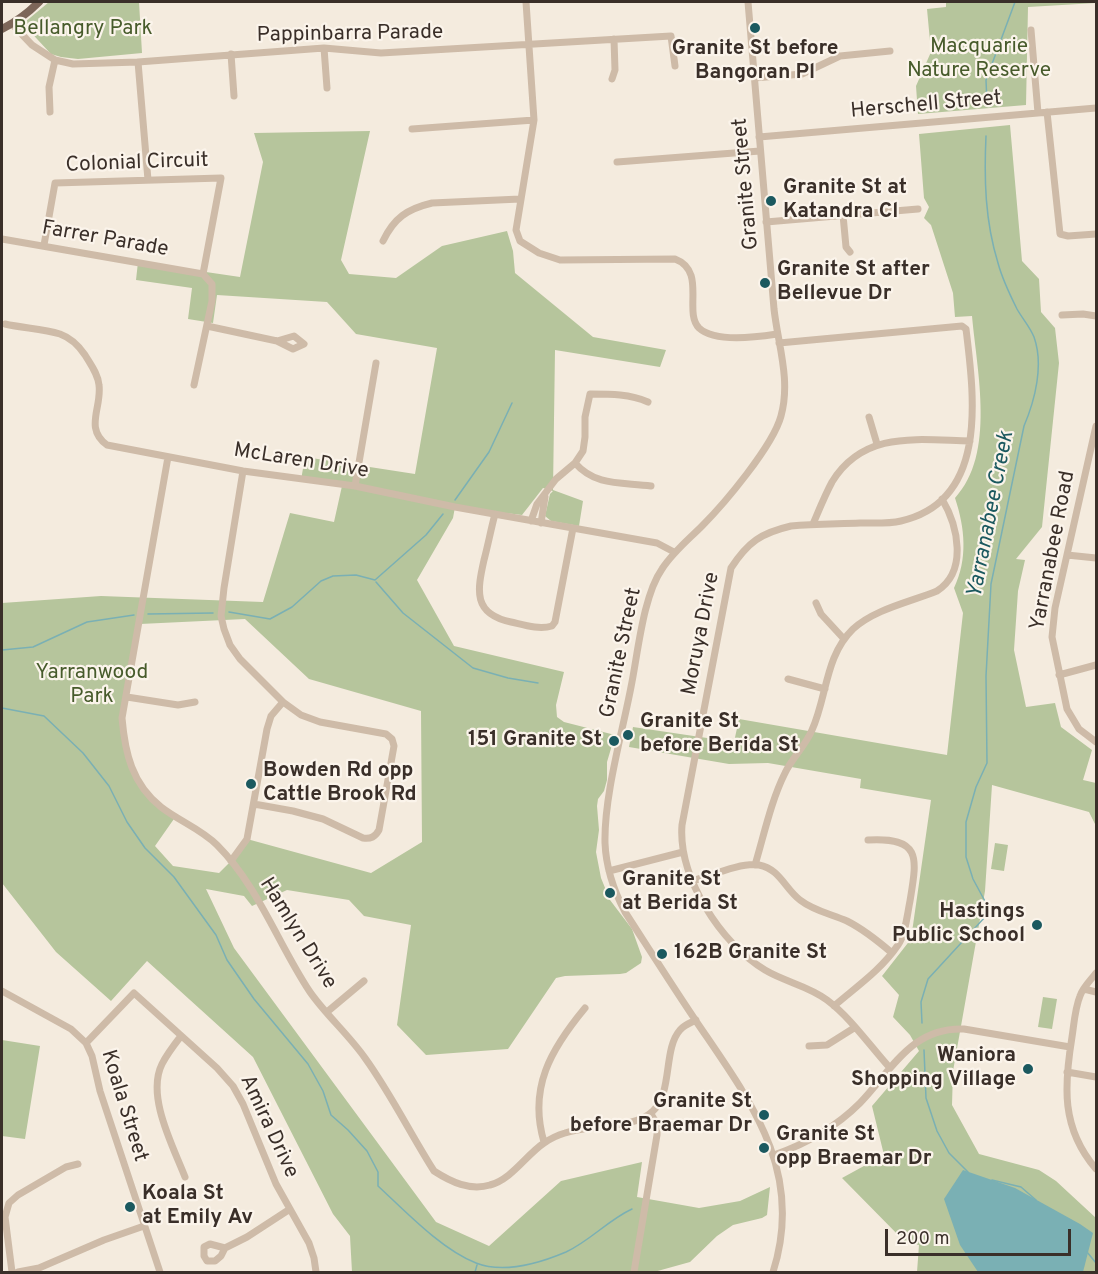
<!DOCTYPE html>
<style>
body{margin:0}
#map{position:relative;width:1098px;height:1274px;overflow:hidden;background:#f4ebde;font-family:Overpass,sans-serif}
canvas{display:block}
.frame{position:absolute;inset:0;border:3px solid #3a2f29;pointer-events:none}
.scale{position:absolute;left:885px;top:1229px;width:186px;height:27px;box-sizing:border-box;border:3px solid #3a2f29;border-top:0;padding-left:8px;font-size:18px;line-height:21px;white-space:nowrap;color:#3a2f29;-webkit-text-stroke:4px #fbf4eb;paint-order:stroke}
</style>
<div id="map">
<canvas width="1098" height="1274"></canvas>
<div class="frame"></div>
<div class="scale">200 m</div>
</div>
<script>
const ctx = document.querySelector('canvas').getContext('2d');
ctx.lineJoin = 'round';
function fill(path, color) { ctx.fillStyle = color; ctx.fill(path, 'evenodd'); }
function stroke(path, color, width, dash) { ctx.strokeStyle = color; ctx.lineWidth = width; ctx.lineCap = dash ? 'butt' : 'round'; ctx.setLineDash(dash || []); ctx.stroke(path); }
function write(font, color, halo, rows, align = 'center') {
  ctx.font = font + ' Overpass,sans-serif'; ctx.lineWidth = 4.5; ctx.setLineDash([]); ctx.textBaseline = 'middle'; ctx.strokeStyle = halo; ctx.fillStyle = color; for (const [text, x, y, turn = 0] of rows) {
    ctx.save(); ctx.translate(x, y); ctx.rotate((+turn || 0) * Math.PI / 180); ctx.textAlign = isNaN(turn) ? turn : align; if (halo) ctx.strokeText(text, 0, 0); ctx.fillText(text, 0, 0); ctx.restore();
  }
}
fill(new Path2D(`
 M49 2H139L142 53 78 59 61 57 51 54 24 25 25 22Z
 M946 2H1096V3L1028 7 1026 105 918 114 916 86 931 52 927 9 946 7Z
 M1010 125 1022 261 1039 279 1041 312 1055 328 1059 363 1042 527 1016 559 1025 560 1018 591 1014 650 1026 707 1055 703 1061 727 1092 750 1083 780 1096 783V826L1089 812 992 785 985 891 953 1071 952 1105 979 1154 1039 1170 1056 1181 1096 1218V1272H917L919 1245 906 1243 842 1178 884 1155 872 1106 919 1051 910 1035 893 1017 899 995 882 976 911 939 931 800 860 788 861 779 768 763 729 764 629 747 633 727 734 742 739 719 947 755 963 613 954 588C968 559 965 528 955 498 996 454 977 372 972 316L955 317 953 293 931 225 924 218 929 207 924 198 919 134Z
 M370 131 341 260 349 274 396 278 442 246 507 231 513 251 515 273 593 337 666 350 660 367 555 350 553 490 583 501 579 526 551 521 545 516 550 494 553 491 543 488 522 515 455 507 453 518 417 580 454 646 564 672 556 705 557 717 564 722 615 735 607 762V780L604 791 598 799 597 806 599 830 596 852 601 878 610 900 632 929 642 957 641 963 626 973 620 974 565 976 556 978 508 1049 426 1055 397 1025 411 925 364 916 349 900 287 890 252 906 244 896 206 889 234 948 436 1222 489 1246 561 1181 642 1162 637 1197 699 1208 740 1201 770 1187 767 1215 762 1218 733 1225 717 1236 690 1262 654 1272H352L350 1236 333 1214 253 1057 147 961 111 1001 56 952 2 883V603L101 596 263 602 290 513 334 522 342 486 301 480 305 457 415 474 437 348 356 334 327 302 217 295 213 323 188 319 192 288 136 280 138 262 240 277 263 162 254 133ZM245 619 309 679 421 711 422 842 371 873 247 839 231 861 219 873 173 866 155 846 176 816 141 787 124 743 122 718 140 624Z
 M995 843 1008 845 1004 871 991 869Z
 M1043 997 1057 999 1052 1029 1038 1027Z
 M2 1040 40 1046 25 1139 2 1136Z`), '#b6c59c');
fill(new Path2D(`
 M963 1170 1015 1188 1080 1224 1093 1233 1083 1272H978L960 1245 944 1199Z`), '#7ab0b4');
stroke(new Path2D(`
 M987 103 986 80 1015 2
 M455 500 489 452 512 403
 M376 582 403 613 473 668 508 678 538 683
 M229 612 270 619 292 607 321 581 333 576 356 575 375 580 426 535 443 514
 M148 614 213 613
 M2 650 33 647 87 622 134 615
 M2 708 44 716 83 753 109 786 127 822 145 848 174 877 216 935 227 960 254 999 308 1064 323 1091 331 1115 348 1130 367 1151 378 1172V1186C405 1211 442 1250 476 1263 504 1274 540 1263 566 1252 590 1241 608 1220 632 1209
 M922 1023 921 1002 928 979 985 917 987 905 973 879 966 857V822L976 787 987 763 986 676 991 584 1024 426C1035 400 1044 365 1034 337 1030 327 1022 318 1017 309 1010 295 1002 278 998 263 985 221 984 179 986 136
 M924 1050 926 1098 937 1131 949 1153 968 1172
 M992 1180 1021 1187 1036 1200
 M1087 1252 1096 1263
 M475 1272 477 1265`), '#7ab0b4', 1.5);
stroke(new Path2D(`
 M526 2 534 120 516 230 520 241 539 253 560 260 675 259C707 271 683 312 699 328 715 343 757 337 777 334
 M748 2 774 309C778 345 791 380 781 416 773 446 724 504 702 526 688 540 673 552 662 569 643 596 638 653 631 687 622 734 604 796 605 843 606 868 614 891 625 912 649 949 673 987 698 1024 751 1102 805 1172 773 1272
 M12 24 32 45 55 60 73 64 138 62 324 48 381 53 671 36 675 66
 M1031 30 1038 113
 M324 48 327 88
 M231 54 234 96
 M138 62 148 180
 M754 78 802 74 840 56 890 51
 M612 79 615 70 614 39
 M50 112 49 87 55 60
 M1047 112 1060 234 1068 236 1096 234
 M412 129 534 120
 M759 137 1096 108
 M617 162 760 151
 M843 215 846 247 850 252
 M766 222 918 209
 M2 239 203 274
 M383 241C394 218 407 209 432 203L520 199
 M44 245 55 183 221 178 203 274
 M1062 315 1083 314 1096 316
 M5 324C23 328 43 329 60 334 71 338 79 346 85 355 91 365 98 374 99 385 102 408 84 428 107 445L243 471 355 486 455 507 657 543 674 552
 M207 326 277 341 294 336 304 344 293 349 277 341
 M779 343 962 326 966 329C974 396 989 501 901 521 888 524 873 523 860 523 837 524 814 524 791 526 761 533 748 542 731 568L682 825C678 877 721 944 765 970 785 982 809 986 827 1000 851 1018 870 1046 890 1068
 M194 385 212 301V284L203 274
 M869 417 877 444
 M1096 426 1055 608 1052 637 1067 709 1079 729 1096 742
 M168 457 122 718C125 753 132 784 161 807 179 821 201 829 217 845 259 887 278 944 310 992 326 1015 349 1035 365 1058 391 1094 411 1135 434 1171 451 1182 470 1191 490 1185 512 1179 526 1155 544 1143 550 1139 558 1135 565 1133 591 1124 633 1130 653 1111 673 1092 663 1049 680 1030 684 1025 690 1023 696 1020
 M575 463C596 487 623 482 651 486
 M243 471 224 588 221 616 224 629 230 645 240 659 283 702 301 715 320 722 386 734 392 739 394 746 379 830C375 837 371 839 363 838L323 819 293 811 254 804
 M355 486 376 363
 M495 514C491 529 488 545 484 560 477 591 473 614 511 622 524 625 539 630 552 626L555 622 573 528
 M531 521 537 504 556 479 575 463 583 451 585 437V417L590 394C611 394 630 394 648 402
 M541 523 545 497
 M813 524C819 510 825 495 832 482 864 430 918 440 970 441
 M1067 555 1096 558
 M816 603 821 614 844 639
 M1059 675 1096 665
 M788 679 825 689
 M127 697 178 705 195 702
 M231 861 247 839 267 729 271 716 283 702
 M755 865C764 835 771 801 785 773 792 758 806 745 812 730 827 697 825 656 853 629 875 609 910 602 937 591 968 571 958 526 942 499
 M609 871 683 852
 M692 881C710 876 741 862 759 865 780 869 785 889 800 900 814 911 831 914 847 921 863 929 878 941 892 953
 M1096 973C1091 980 1083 987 1080 996 1075 1008 1074 1024 1072 1037 1064 1086 1061 1128 1096 1169
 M1084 989 1096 992
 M2 991 71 1029 86 1043 92 1056 100 1091 160 1272
 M834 1006C856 987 881 970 898 945 906 933 907 915 910 901 917 858 922 837 868 840
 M327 1012 364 981
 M181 1036C174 1045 167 1054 162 1064 146 1096 173 1146 185 1177
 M86 1043 134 993 217 1068 233 1086 243 1104 276 1184 309 1243 314 1258 316 1272
 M809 1046 827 1045 854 1028
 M1067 1072 1096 1077
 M544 1142C528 1088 551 1049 585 1008
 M774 1155C806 1144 836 1127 860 1103 892 1070 911 1027 964 1029L1070 1047
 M225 1248 210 1244 204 1247V1256L207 1261H215L221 1256 225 1248 247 1237 290 1209
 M12 1272 5 1217 9 1203 18 1195 66 1167 78 1164
 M18 1272 39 1268 104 1240 144 1226
 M634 1272 657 1135V1124L651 1114`), '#cebba8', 7);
stroke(new Path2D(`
 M2 29C16 22 28 13 39 2`), '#7d6659', 8);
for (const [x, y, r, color] of [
 [755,28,6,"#1b595f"],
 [771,201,6,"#1b595f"],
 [765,283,6,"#1b595f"],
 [628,735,6,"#1b595f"],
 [614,741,6,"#1b595f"],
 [251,784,6,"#1b595f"],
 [610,893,6,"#1b595f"],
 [1037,925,6,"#1b595f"],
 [662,954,6,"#1b595f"],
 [1028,1069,6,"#1b595f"],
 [764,1115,6,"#1b595f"],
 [764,1148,6,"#1b595f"],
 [130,1207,6,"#1b595f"]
]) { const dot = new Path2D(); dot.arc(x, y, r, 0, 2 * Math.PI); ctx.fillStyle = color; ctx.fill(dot); stroke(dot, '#fbf4eb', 2); }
write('21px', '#475b2b', '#fbf4eb', [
 ["Bellangry Park",83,30],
 ["Macquarie",979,48],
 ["Nature Reserve",979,72],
 ["Yarranwood",92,674],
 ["Park",92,698]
]);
write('21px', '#3a2f29', '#fbf4eb', [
 ["Pappinbarra Parade",350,35,-1],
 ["Herschell Street",926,106,-5],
 ["Colonial Circuit",137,164,-2],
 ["Granite Street",747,184,-95],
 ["Farrer Parade",105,240,10],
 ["McLaren Drive",301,462,9],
 ["Yarranabee Road",1054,551,-79],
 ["Moruya Drive",702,634,-79],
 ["Granite Street",622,653,-78],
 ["Hamlyn Drive",297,934,58],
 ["Koala Street",123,1106,73],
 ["Amira Drive",268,1127,65]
]);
write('bold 21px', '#3a2f29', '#fbf4eb', [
 ["Granite St before",755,50,"center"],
 ["Bangoran Pl",755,74,"center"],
 ["Granite St at",783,189],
 ["Katandra Cl",783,213],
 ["Granite St after",777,271],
 ["Bellevue Dr",777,295],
 ["Granite St",640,723],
 ["before Berida St",640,747],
 ["151 Granite St",602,741,"right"],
 ["Bowden Rd opp",263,772],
 ["Cattle Brook Rd",263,796],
 ["Granite St",622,881],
 ["at Berida St",622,905],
 ["Hastings",1025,913,"right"],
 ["Public School",1025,937,"right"],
 ["162B Granite St",674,954],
 ["Waniora",1016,1057,"right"],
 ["Shopping Village",1016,1081,"right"],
 ["Granite St",752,1103,"right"],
 ["before Braemar Dr",752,1127,"right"],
 ["Granite St",776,1136],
 ["opp Braemar Dr",776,1160],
 ["Koala St",142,1195],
 ["at Emily Av",142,1219]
], 'left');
write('italic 22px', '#1b595f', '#fbf4eb', [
 ["Yarranabee Creek",992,515,-79]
]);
</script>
